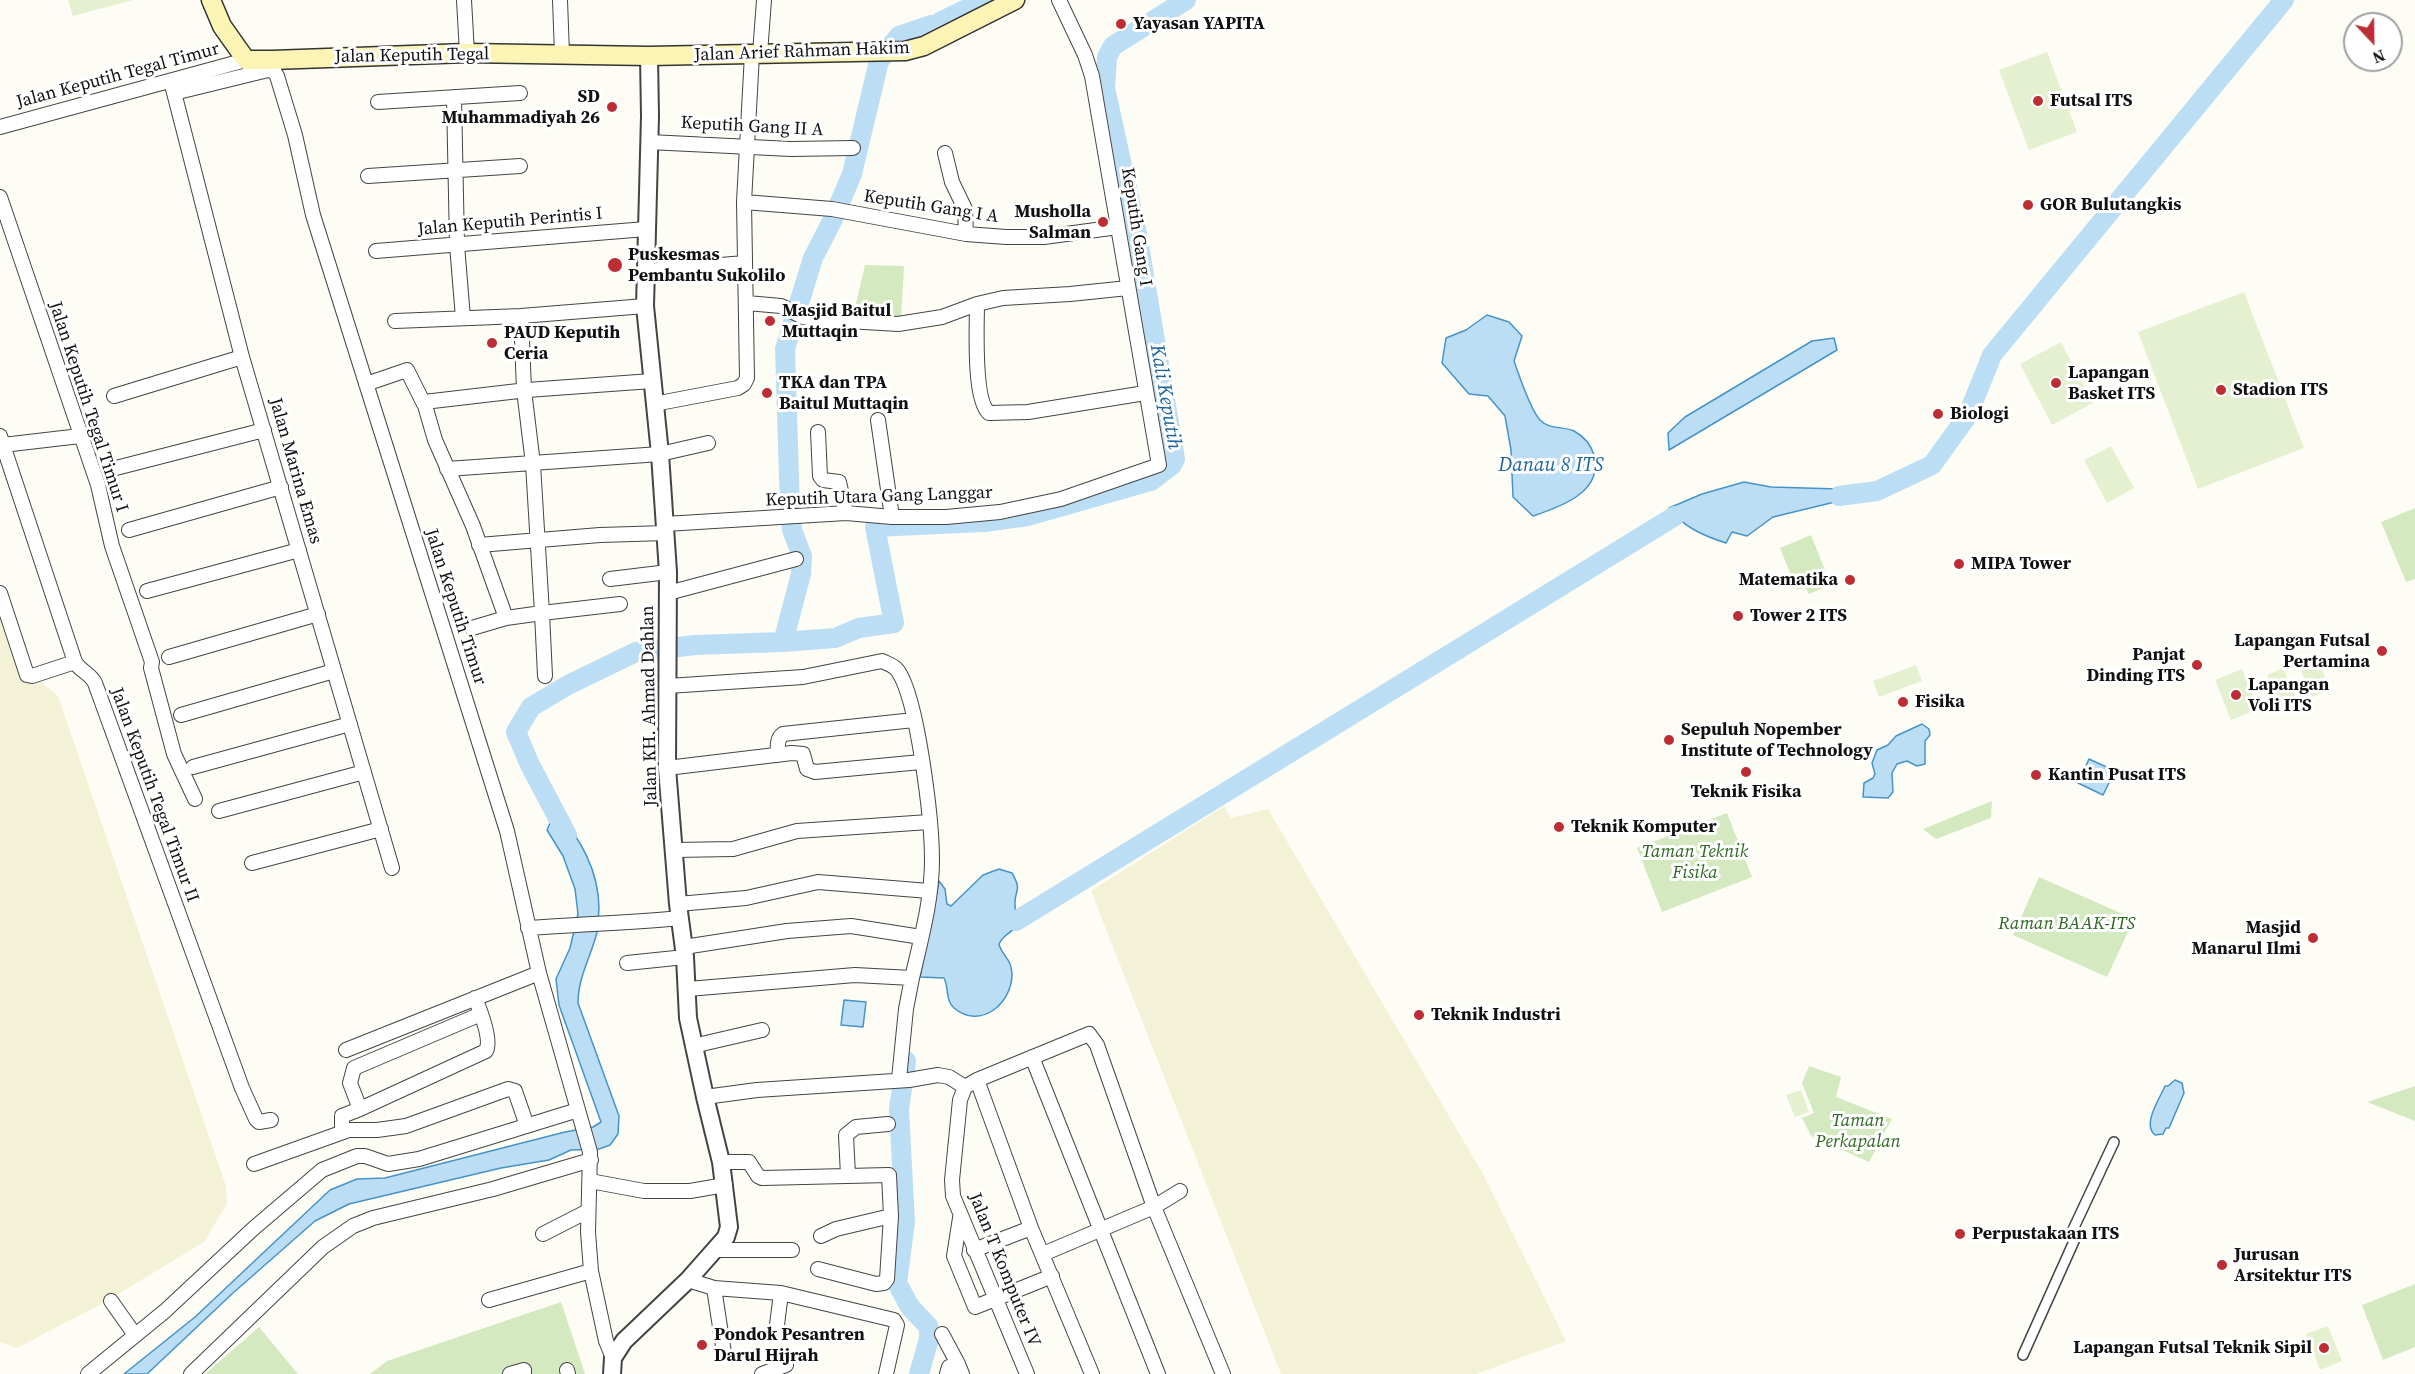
<!DOCTYPE html>
<style>
body{margin:0}
#map{position:relative;width:2415px;height:1374px;overflow:hidden;background:#fefdf5;font-family:"Source Serif 4",serif}
canvas{display:block}
.north{position:absolute;left:2343px;top:12px;width:60px;height:60px;box-sizing:border-box;background:#fff;border:2px solid #a0a0a0;border-radius:50%;rotate:158deg;font-size:16px;font-weight:700;line-height:24px;text-align:center;color:#111}
.north::after{content:'';display:block;margin:auto;width:21px;height:27px;background:#bc2e34;clip-path:polygon(50% 0,100% 100%,50% 72%,0 100%)}
</style>
<div id="map">
<canvas width="2415" height="1374"></canvas>
<div class="north">N</div>
</div>
<script>
const ctx = document.querySelector('canvas').getContext('2d');
ctx.lineJoin = 'round';
function fill(path, color) { ctx.fillStyle = color; ctx.fill(path, 'evenodd'); }
function stroke(path, color, width, dash) { ctx.strokeStyle = color; ctx.lineWidth = width; ctx.lineCap = dash ? 'butt' : 'round'; ctx.setLineDash(dash || []); ctx.stroke(path); }
function write(font, color, halo, rows, align = 'center') {
  ctx.font = font + ' "Source Serif 4",serif'; ctx.lineWidth = 6; ctx.setLineDash([]); ctx.textBaseline = 'middle'; ctx.strokeStyle = halo; ctx.fillStyle = color; for (const [text, x, y, turn = 0] of rows) {
    ctx.save(); ctx.translate(x, y); ctx.rotate((+turn || 0) * Math.PI / 180); ctx.textAlign = isNaN(turn) ? turn : align; if (halo) ctx.strokeText(text, 0, 0); ctx.fillText(text, 0, 0); ctx.restore();
  }
}
fill(new Path2D(`
 M0 589 27 671 58 696 226 1186 227 1204 204 1242 107 1301 17 1348 0 1342Z
 M1224 806 1231 818 1268 809 1482 1172 1566 1341 1476 1374H1281L1091 891Z`), '#f4f2d6');
fill(new Path2D(`
 M865 265 904 266 901 319 853 316Z
 M2415 508V579L2406 582 2381 522Z
 M1811 535 1831 585 1809 594 1805 587 1797 590 1780 548Z
 M1992 801 1991 818 1936 839 1923 829Z
 M1727 813 1752 877 1662 912 1637 848Z
 M2039 877 2134 919 2107 977 2013 935Z
 M1809 1066 1841 1077 1836 1097 1892 1119 1869 1162 1811 1136 1802 1118 1814 1113 1802 1083Z
 M2415 1086V1121L2367 1102Z
 M2415 1284V1347L2383 1360 2362 1305Z
 M561 1302 585 1374H370L387 1361Z
 M259 1327 298 1374H205Z`), '#d4e9bf');
fill(new Path2D(`
 M68 0H133L73 16Z
 M2047 52 2077 132 2029 150 1999 70Z
 M2244 292 2304 448 2198 489 2138 332Z
 M2061 342 2093 403 2052 425 2020 364Z
 M2111 446 2134 488 2107 503 2084 460Z
 M2317 656 2330 690 2312 697 2298 663Z
 M1916 665 1922 681 1879 697 1873 681Z
 M2283 668 2297 702 2280 708 2267 675Z
 M2242 669 2258 709 2231 720 2215 680Z
 M1801 1090 1809 1112 1795 1117 1786 1095Z
 M2328 1326 2342 1361 2320 1370 2306 1334Z`), '#e5f0d1');
const water = new Path2D(`
 M1487 315 1509 322 1522 336 1514 361C1519 375 1530 409 1540 420 1549 430 1564 426 1574 431 1585 437 1591 445 1594 455 1604 492 1560 507 1533 516L1513 497 1511 450 1505 416 1488 396 1469 394 1442 363 1446 338 1466 330Z
 M1834 338 1837 350 1669 450 1668 433 1685 417 1812 341Z
 M1744 482 1771 487 1839 489V501L1773 517 1747 536 1732 532 1726 543C1704 536 1683 527 1669 508L1702 494Z
 M1922 724 1929 729 1930 735 1925 741V764L1917 766 1907 761 1897 764 1892 773 1893 792 1888 798 1863 797 1864 783 1873 778 1875 774 1872 763 1877 750 1888 745 1896 736Z
 M2089 759 2115 771 2103 795 2078 783Z
 M556 809C580 839 599 870 599 909 598 917 599 925 597 932 591 957 578 977 578 1003L619 1116 618 1134 610 1145 599 1149 571 1150 549 1160 501 1168 349 1204 315 1221 233 1293 147 1374H124L195 1317 330 1190 357 1179 385 1178 565 1132 593 1127 601 1122 559 1005 556 979 570 948 578 914 575 889 563 856 547 830Z
 M999 869 1012 873C1023 892 1014 889 1015 905 1015 912 1019 920 1014 928 1009 935 1001 936 999 945 1004 958 1011 958 1012 974 1012 1004 980 1030 954 1008 945 1000 949 987 944 978L920 977 939 881 945 889 947 904 951 906 983 875Z
 M844 1000 866 1002 863 1027 841 1025Z
 M2175 1080 2182 1083 2184 1093 2169 1128H2166L2163 1134 2155 1135C2142 1124 2159 1100 2165 1086H2168Z`);
fill(water, '#bcdef4');
stroke(water, '#4693c7', 1.5);
stroke(new Path2D(`
 M940 22 985 0
 M1839 496 1877 491 1932 465 1968 415 1992 355 2284 0
 M783 642 835 638 859 628 894 623 875 527 984 522 1028 516 1151 481 1172 465 1175 459 1137 234 1105 88 1107 57 1113 46 1186 0
 M567 835 530 765 516 732 531 707 568 685 636 652 695 645 783 642 801 574 802 556 792 530 790 509 785 349 813 258 832 221 852 174 879 61 899 36 931 25
 M1016 921 1675 516
 M906 1061 899 1109 905 1222 897 1283 910 1307 928 1326 929 1331V1339L919 1374`), '#bcdef4', 20);
const pedestrian = new Path2D(`
 M2023 1355 2075 1239 2070 1236 2114 1142`);
const minor = new Path2D(`
 M464 0 467 53
 M560 0 562 54
 M760 54 764 0
 M171 81 242 357 392 868
 M174 93 268 70 274 71 277 76 295 135 313 215 507 831 539 973 590 1152 588 1232 591 1271 606 1341 613 1358
 M454 97 457 245 463 318
 M378 102 520 93
 M0 127 246 60 250 66
 M649 142 791 149 853 148
 M945 153 952 182 965 209 966 234
 M368 176 520 166
 M0 197 98 485 112 546 152 662 151 668 174 754 195 799
 M744 202 832 209 966 234 1006 237H1044L1118 227
 M376 251 646 229
 M646 271 745 263
 M747 303 781 306 803 317 814 319 898 324 942 317 977 304 1003 298 1070 294 1128 288
 M977 304C977 325 973 400 989 413L1028 412 1145 393
 M395 321 521 316 645 306
 M366 384 407 370 424 404
 M114 396 242 357
 M654 404 738 388 744 384 747 378 744 202 752 54
 M878 420 892 517
 M818 432 820 476 823 480 839 482 846 513
 M0 436 75 662C80 671 90 673 95 683L242 1088 256 1119 259 1122 271 1120
 M3 445 80 436
 M116 468 264 430
 M447 469 660 454 708 443
 M665 524 846 513 892 517H946L1000 512 1061 499 1159 465 1092 76 1085 55 1059 0
 M129 530 281 487
 M479 545 600 535 666 533
 M610 579 668 572
 M147 591 299 550
 M0 593 27 675 32 676 75 662
 M668 593 796 559
 M506 618 473 526 435 440 424 402 527 390 652 381
 M472 628 506 618 542 613 533 464 524 390 521 316
 M169 657 318 614
 M545 676 542 613 620 604
 M668 686 803 677 882 661C888 664 894 665 898 671 918 700 932 821 932 860 932 900 921 939 912 978
 M181 715 334 671
 M778 755C778 748 776 739 783 734L914 720
 M193 767 350 724
 M667 768 792 753 803 754 807 769 815 772 921 762
 M219 811 364 772
 M675 850 733 849 797 831 929 822
 M252 863 381 829
 M678 904 746 898 818 882 929 891
 M528 928C578 924 629 923 680 918
 M684 947 787 931 851 926 921 937
 M627 963 685 957
 M688 989 855 975 912 978 906 1009 899 1079
 M475 998C480 1010 492 1040 486 1051L360 1109 350 1083 354 1068 481 1014
 M693 1046 762 1030
 M346 1050 539 973
 M1032 1057 1158 1374
 M977 1080 1031 1228 1092 1374
 M705 1097 757 1090 909 1080 938 1075 949 1077 965 1087
 M342 1132V1116L360 1109
 M721 1162H749L758 1176 762 1178 889 1175 891 1216 887 1279 884 1283 876 1284 818 1269
 M254 1164 349 1130H377L406 1126 508 1089 515 1091 527 1126
 M848 1176 846 1135 856 1127 888 1124
 M590 1181 644 1191H690L725 1185
 M960 1218 954 1256 975 1307 1052 1276
 M543 1234 588 1211
 M821 1236 836 1229 891 1216
 M715 1250H792
 M974 1250 1031 1228
 M1043 1254 1154 1207 1180 1191
 M688 1280 714 1288 781 1293 894 1320 897 1325 886 1374
 M714 1288 724 1353
 M489 1300 591 1271
 M111 1301 135 1335
 M777 1325 781 1293
 M942 1334 958 1364
 M567 1370 568 1374
 M88 1374 165 1311 254 1228 322 1170 357 1156H365L388 1164 419 1159 578 1110
 M191 1374 323 1247 353 1226 373 1218 493 1189 591 1160
 M510 1374 524 1370V1374
 M762 1374 786 1365
 M947 1374 949 1367 958 1364 962 1374
 M1027 1374 953 1196 952 1180 960 1100 965 1087 977 1080 1089 1034 1097 1045 1154 1207 1223 1374`);
const tertiary = new Path2D(`
 M612 1374 613 1358 624 1341 688 1280 726 1237 729 1227 721 1162 705 1097 688 1018 685 957 678 904 667 768 668 572 660 454 645 306 650 116 649 56`);
const secondary = new Path2D(`
 M211 0 222 26 246 60H272L467 53 649 56 905 51 924 46 1015 0`);
stroke(pedestrian, '#444', 12);
stroke(minor, '#444', 16);
stroke(tertiary, '#444', 20);
stroke(secondary, '#333', 21);
stroke(pedestrian, '#fff', 9);
stroke(minor, '#fff', 14);
stroke(tertiary, '#fff', 16);
stroke(secondary, '#fbf4b4', 18);
for (const [x, y, r, color] of [
 [1121,24,6,"#bc2e34"],
 [2038,101,6,"#bc2e34"],
 [612,107,6,"#bc2e34"],
 [2028,205,6,"#bc2e34"],
 [1103,222,6,"#bc2e34"],
 [615,265,8,"#bc2e34"],
 [770,321,6,"#bc2e34"],
 [492,343,6,"#bc2e34"],
 [2056,383,6,"#bc2e34"],
 [2221,390,6,"#bc2e34"],
 [767,393,6,"#bc2e34"],
 [1938,414,6,"#bc2e34"],
 [1959,564,6,"#bc2e34"],
 [1850,580,6,"#bc2e34"],
 [1738,616,6,"#bc2e34"],
 [2382,651,6,"#bc2e34"],
 [2197,665,6,"#bc2e34"],
 [2236,695,6,"#bc2e34"],
 [1903,702,6,"#bc2e34"],
 [1669,740,6,"#bc2e34"],
 [1746,772,6,"#bc2e34"],
 [2036,775,6,"#bc2e34"],
 [1559,827,6,"#bc2e34"],
 [2313,938,6,"#bc2e34"],
 [1419,1015,6,"#bc2e34"],
 [1960,1234,6,"#bc2e34"],
 [2222,1265,6,"#bc2e34"],
 [702,1345,6,"#bc2e34"],
 [2324,1348,6,"#bc2e34"]
]) { const dot = new Path2D(); dot.arc(x, y, r, 0, 2 * Math.PI); ctx.fillStyle = color; ctx.fill(dot); stroke(dot, '#fff', 2); }
write('bold 18px', '#111', '#fff', [
 ["Yayasan YAPITA",1133,24],
 ["SD",600,97,"right"],
 ["Muhammadiyah 26",600,118,"right"],
 ["Futsal ITS",2050,101],
 ["GOR Bulutangkis",2040,205],
 ["Musholla",1091,212,"right"],
 ["Salman",1091,233,"right"],
 ["Puskesmas",628,255],
 ["Pembantu Sukolilo",628,276],
 ["Masjid Baitul",782,311],
 ["Muttaqin",782,332],
 ["PAUD Keputih",504,333],
 ["Ceria",504,354],
 ["Lapangan",2068,373],
 ["Basket ITS",2068,394],
 ["TKA dan TPA",779,383],
 ["Baitul Muttaqin",779,404],
 ["Stadion ITS",2233,390],
 ["Biologi",1950,414],
 ["MIPA Tower",1971,564],
 ["Matematika",1838,580,"right"],
 ["Tower 2 ITS",1750,616],
 ["Lapangan Futsal",2370,641,"right"],
 ["Pertamina",2370,662,"right"],
 ["Panjat",2185,655,"right"],
 ["Dinding ITS",2185,676,"right"],
 ["Lapangan",2248,685],
 ["Voli ITS",2248,706],
 ["Fisika",1915,702],
 ["Sepuluh Nopember",1681,730],
 ["Institute of Technology",1681,751],
 ["Kantin Pusat ITS",2048,775],
 ["Teknik Fisika",1746,792,"center"],
 ["Teknik Komputer",1571,827],
 ["Masjid",2301,928,"right"],
 ["Manarul Ilmi",2301,949,"right"],
 ["Teknik Industri",1431,1015],
 ["Perpustakaan ITS",1972,1234],
 ["Jurusan",2234,1255],
 ["Arsitektur ITS",2234,1276],
 ["Pondok Pesantren",714,1335],
 ["Darul Hijrah",714,1356],
 ["Lapangan Futsal Teknik Sipil",2312,1348,"right"]
], 'left');
write('18px', '#111', '#fff', [
 ["Jalan Arief Rahman Hakim",802,52,-2],
 ["Jalan Keputih Tegal",412,56,-1],
 ["Jalan Keputih Tegal Timur",118,76,-15],
 ["Keputih Gang II A",752,127,3],
 ["Keputih Gang I A",931,207,9],
 ["Jalan Keputih Perintis I",510,222,-5],
 ["Keputih Gang I",1136,227,81],
 ["Jalan Keputih Tegal Timur I",88,407,72],
 ["Jalan Marina Emas",295,471,74],
 ["Keputih Utara Gang Langgar",879,497,-2],
 ["Jalan Keputih Timur",455,607,72],
 ["Jalan KH. Ahmad Dahlan",650,706,-91],
 ["Jalan Keputih Tegal Timur II",154,795,70],
 ["Jalan T Komputer IV",1004,1270,68]
]);
write('italic 18px', '#306723', '#fff', [
 ["Taman Teknik",1695,852],
 ["Fisika",1695,873],
 ["Raman BAAK-ITS",2067,924],
 ["Taman",1858,1121],
 ["Perkapalan",1858,1142]
]);
write('italic 20px', '#1e659e', '#fff', [
 ["Kali Keputih",1165,397,80],
 ["Danau 8 ITS",1551,466]
]);
</script>
